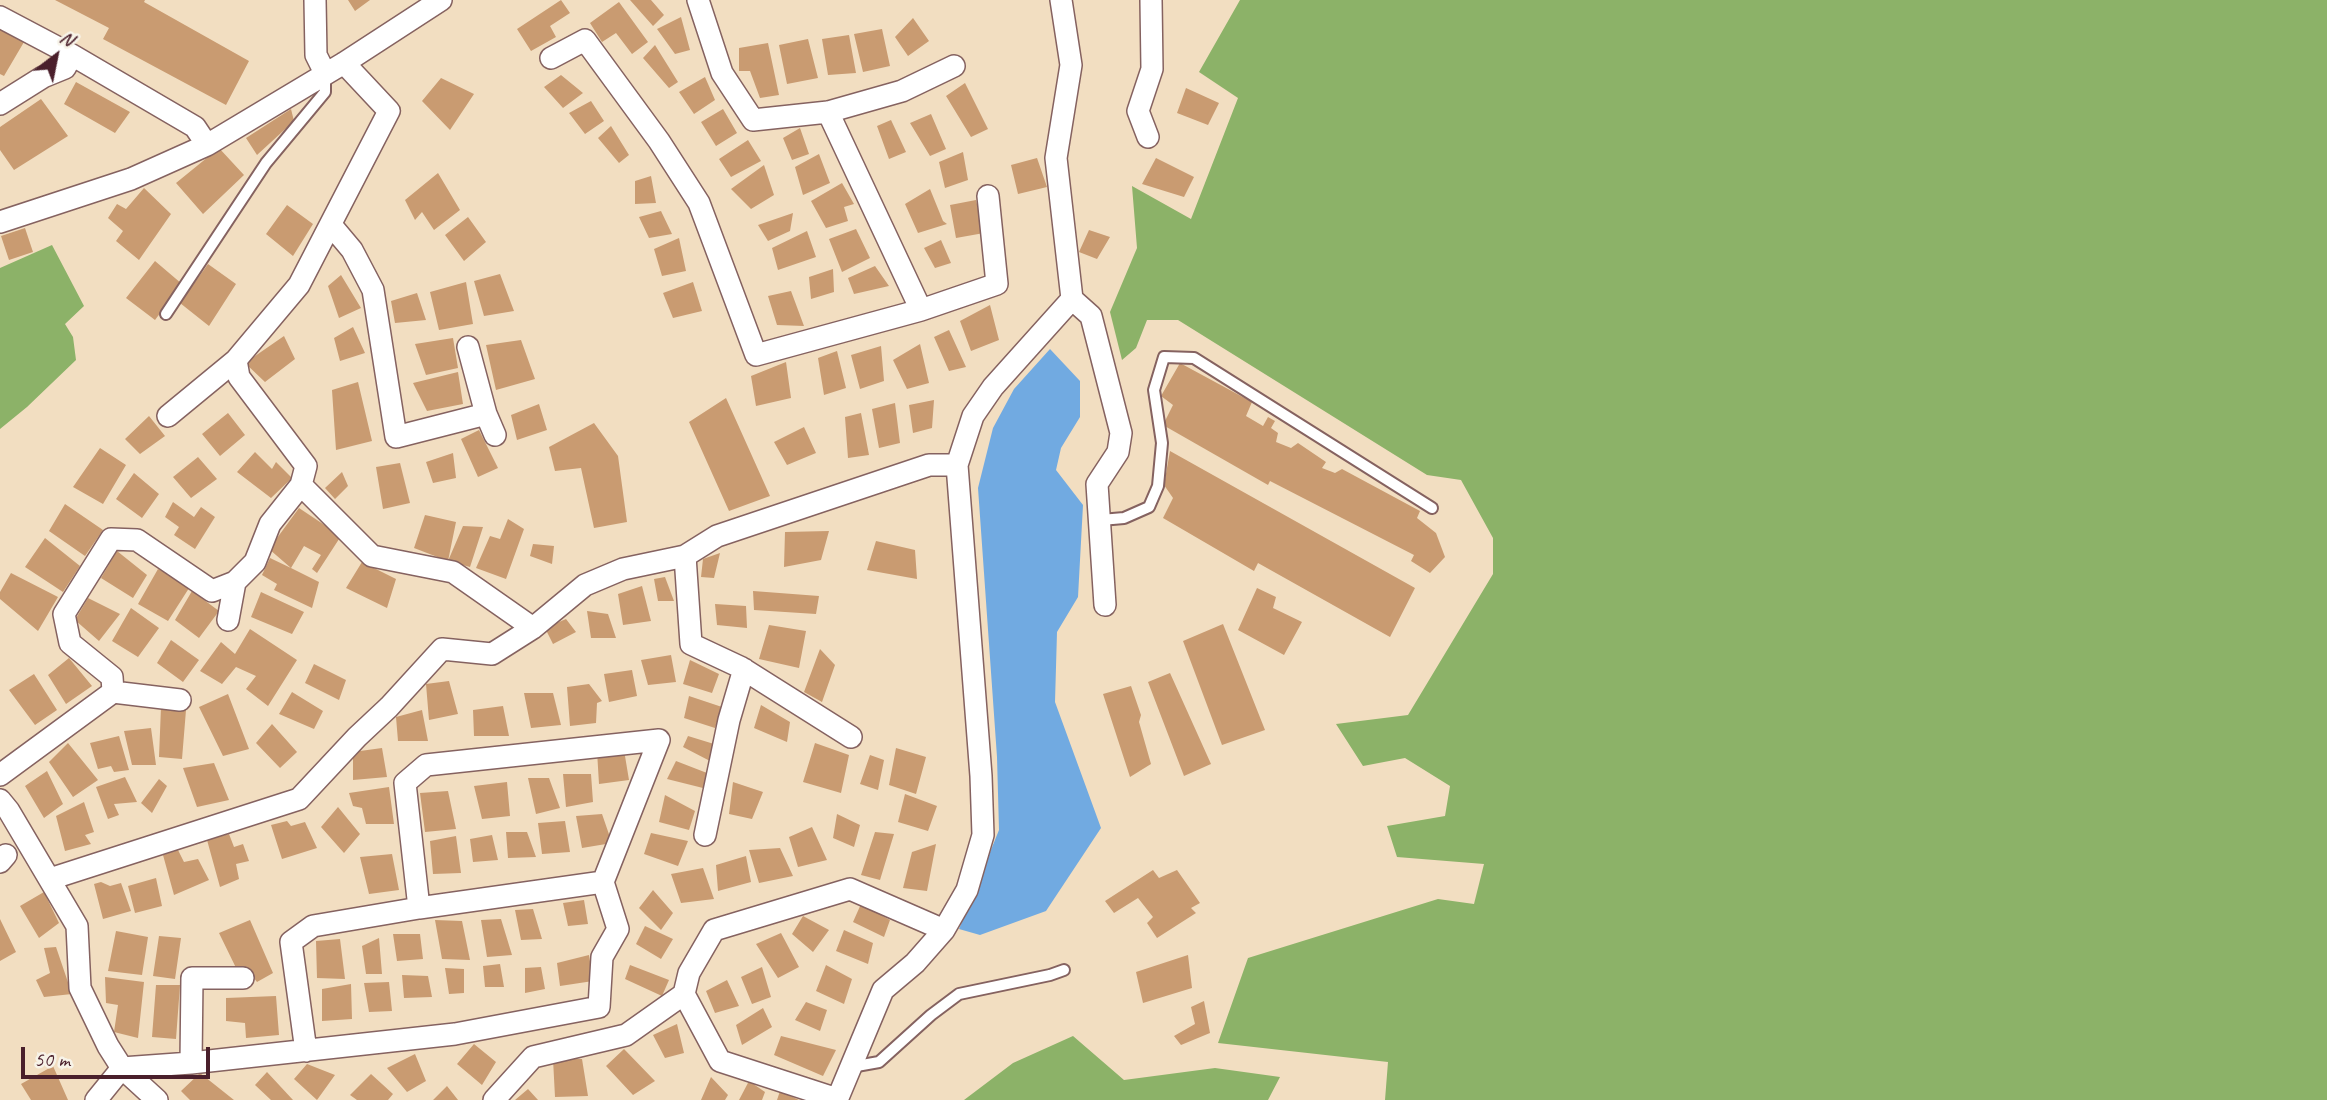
<!DOCTYPE html>
<style>
body{margin:0}
#map{position:relative;width:2327px;height:1100px;overflow:hidden;background:#f2dec1;font-family:Caveat,sans-serif}
canvas{display:block}
.north{position:absolute;left:21px;top:21px;width:70px;height:70px;-webkit-text-stroke:5px #f7f3e8;paint-order:stroke;rotate:32deg;font-size:19px;font-weight:700;line-height:28px;text-align:center;color:#4a1f2b}
.north::after{content:'';display:block;margin:auto;width:24px;height:32px;background:#4a1f2b;clip-path:polygon(50% 0,100% 100%,50% 72%,0 100%)}
.scale{position:absolute;left:21px;top:1047px;width:189px;height:32px;box-sizing:border-box;border:4px solid #4a1f2b;border-top:0;padding-left:9px;font-size:21px;line-height:24px;white-space:nowrap;color:#4a1f2b;-webkit-text-stroke:5px #f7f3e8;paint-order:stroke}
</style>
<div id="map">
<canvas width="2327" height="1100"></canvas>
<div class="north">N</div>
<div class="scale">50 m</div>
</div>
<script>
const ctx = document.querySelector('canvas').getContext('2d');
ctx.lineJoin = 'round';
function fill(path, color) { ctx.fillStyle = color; ctx.fill(path, 'evenodd'); }
function stroke(path, color, width, dash) { ctx.strokeStyle = color; ctx.lineWidth = width; ctx.lineCap = dash ? 'butt' : 'round'; ctx.setLineDash(dash || []); ctx.stroke(path); }
fill(new Path2D(`
 M1240 0H2327V1100H1385L1388 1062 1218 1043 1248 958 1438 899 1474 904 1484 864 1397 857 1387 826 1445 816 1450 786 1405 758 1363 766 1336 724 1408 715 1493 574V538L1461 480 1427 475 1178 320H1147L1136 348 1122 360 1110 312 1137 248 1132 186 1191 219 1238 98 1199 72Z
 M52 245 84 306 65 324 73 337 76 360 27 407 0 429V268Z
 M1073 1036 1124 1080 1215 1068 1280 1077 1268 1100H964L1013 1063Z`), '#8cb268');
fill(new Path2D(`
 M1050 349 1080 381V417L1061 448 1056 470 1083 505 1078 597 1057 632 1055 702 1101 828 1046 911 980 935 959 929 999 830 997 757 978 488 993 428 1014 389Z`), '#71aae1');
fill(new Path2D(`
 M55 0H145L144 2 249 61 226 105 103 39 109 28Z
 M348 0H370L355 11Z
 M561 0 570 13 550 26 556 37 531 51 517 29Z
 M630 0H651L664 15 653 26Z
 M619 2 648 42 632 54 616 33 602 42 590 23Z
 M681 17 690 50 675 54 657 29Z
 M913 18 929 41 908 56 895 37Z
 M0 28 24 42 4 76 0 74Z
 M882 29 890 66 863 72 854 34Z
 M849 35 856 73 828 75 822 39Z
 M808 39 818 78 787 84 779 45Z
 M768 43 779 95 760 98 750 71H739V48Z
 M655 45 678 82 669 88 643 58Z
 M561 75 583 93 563 108 544 87Z
 M705 77 715 100 694 114 679 92Z
 M441 78 474 94 450 130 422 101Z
 M76 82 130 112 115 133 64 104Z
 M965 83 988 129 971 137 946 96Z
 M1186 88 1219 103 1208 125 1177 113Z
 M41 99 68 136 14 170 0 150V127Z
 M591 101 604 121 585 134 569 113Z
 M291 109 294 121 257 155 246 138Z
 M723 109 737 133 716 146 701 122Z
 M931 114 946 149 930 156 910 123Z
 M891 120 906 152 889 159 877 126Z
 M611 126 629 155 619 163 598 138Z
 M800 128 809 154 792 160 783 138Z
 M748 140 761 161 731 177 719 159Z
 M219 148 244 175 203 214 176 183Z
 M963 152 968 180 945 188 939 162Z
 M819 154 830 183 803 195 795 167Z
 M1037 158 1047 187 1018 194 1011 165Z
 M1156 158 1194 177 1184 197 1142 184Z
 M764 165 774 195 751 209 731 189Z
 M438 173 460 210 434 230 422 212 415 220 405 200Z
 M651 176 656 203 635 204V181Z
 M842 183 854 204 844 207 848 221 826 228 811 201Z
 M144 188 171 214 139 260 116 241 123 231 108 218 117 204 126 209Z
 M930 189 943 221 947 224 918 233 905 204Z
 M976 200 984 233 956 238 950 205Z
 M287 205 313 224 293 256 266 234Z
 M661 211 672 234 649 238 639 217Z
 M793 213 790 231 768 241 758 225Z
 M468 217 486 242 464 261 445 235Z
 M25 228 33 252 9 260 1 236Z
 M856 229 870 258 842 272 829 239Z
 M1089 230 1110 237 1097 259 1079 252Z
 M807 231 816 257 778 270 772 248Z
 M679 238 686 271 662 276 654 249Z
 M941 240 951 263 935 268 924 248Z
 M155 261 182 284 155 320 126 298Z
 M208 264 236 284 209 326 180 303Z
 M875 266 889 286 854 294 848 278Z
 M833 269 834 292 811 299 809 277Z
 M500 274 514 311 484 316 474 281Z
 M341 275 361 308 339 318 328 286Z
 M466 282 473 324 439 330 430 292Z
 M693 282 702 311 673 318 663 293Z
 M791 291 804 326 777 325 768 296Z
 M417 293 426 320 395 323 391 301Z
 M990 305 999 340 971 351 960 321Z
 M353 327 365 353 340 361 334 338Z
 M949 330 966 367 949 371 934 337Z
 M284 336 295 359 265 382 245 363Z
 M453 338 458 368 426 375 415 344Z
 M521 340 535 379 496 390 486 345Z
 M920 344 929 383 907 389 893 360Z
 M881 346 884 381 860 389 851 355Z
 M837 351 846 388 824 395 818 358Z
 M786 362 791 398 756 406 751 376Z
 M1180 363 1252 402 1246 416 1263 426 1268 417 1275 421 1271 428 1278 433 1276 442 1291 448 1298 443 1326 462 1322 468 1335 473 1342 469 1420 511 1417 518 1436 533 1445 557 1430 573 1411 561 1414 555 1270 481 1268 485 1163 425 1173 405 1161 396Z
 M458 372 463 404 427 411 413 383Z
 M358 382 372 441 336 450 332 390Z
 M726 398 770 496 729 511 689 422Z
 M934 400 932 428 913 433 909 405Z
 M895 403 900 443 879 448 872 409Z
 M539 404 547 430 517 440 511 415Z
 M228 413 245 435 220 456 202 434Z
 M861 413 869 455 848 458 845 417Z
 M149 416 165 436 140 454 125 439Z
 M594 423 618 456 627 522 594 528 581 468 555 471 549 447Z
 M804 427 816 453 787 465 774 442Z
 M479 430 498 468 478 477 461 439Z
 M100 448 126 465 103 504 73 487Z
 M1170 451 1415 588 1390 637 1258 563 1254 571 1163 518 1173 498 1164 485Z
 M255 452 272 469 276 462 292 478 271 498 237 472Z
 M453 453 456 478 433 483 426 462Z
 M198 457 217 479 191 498 173 477Z
 M400 463 410 503 383 509 376 467Z
 M342 472 348 486 335 499 325 488Z
 M134 473 159 494 142 518 116 499Z
 M173 502 194 517 201 507 215 517 195 549 174 535 179 527 165 517Z
 M65 504 103 530 85 556 49 531Z
 M299 508 341 536 317 573 312 569 321 555 304 546 291 568 319 582 312 608 274 590 277 584 262 575 270 558 291 568 269 549Z
 M425 515 456 522 448 561 463 526 483 527 470 567 448 561 414 548Z
 M508 519 524 529 506 579 476 568 490 536 500 539Z
 M829 531 821 560 784 567 785 532Z
 M45 538 80 566 63 592 25 567Z
 M876 541 915 550 917 579 867 570Z
 M533 544 554 546 552 564 530 556Z
 M117 551 147 575 133 598 101 578Z
 M720 553 714 578 701 577 703 559Z
 M362 562 396 579 387 608 346 588Z
 M158 569 191 585 168 621 138 604Z
 M11 573 58 597 38 631 0 599V592Z
 M665 577 674 601H658L654 579Z
 M642 586 651 621 623 625 618 594Z
 M1257 588 1276 597 1273 608 1302 622 1284 655 1238 630Z
 M192 591 219 611 199 638 175 620Z
 M753 591 819 596 816 614 754 610Z
 M261 592 304 612 292 634 251 617Z
 M88 598 120 614 99 641 75 620Z
 M715 604 746 606 747 628 717 625Z
 M131 608 159 628 138 657 112 641Z
 M587 611 608 614 616 638H591Z
 M566 619 576 632 553 644 545 628Z
 M1223 624 1265 730 1222 745 1183 641Z
 M769 625 806 631 799 668 759 659Z
 M250 629 297 660 268 706 246 689 256 676 236 667 222 684 200 671 221 642 235 654Z
 M171 640 199 660 183 682 157 663Z
 M820 649 835 665 822 702 804 692Z
 M671 655 676 682 648 685 641 660Z
 M69 658 92 686 66 704 48 675Z
 M690 660 719 674 712 693 683 684Z
 M314 664 346 680 339 700 305 683Z
 M632 670 637 696 609 702 604 674Z
 M1170 673 1211 764 1184 776 1148 682Z
 M34 674 57 710 35 725 9 690Z
 M449 681 458 714 429 720 426 684Z
 M589 684 602 701 597 703 596 723 570 726 567 687Z
 M1131 686 1141 715 1139 722 1151 764 1130 777 1103 694Z
 M292 692 323 711 314 729 279 714Z
 M524 693H553L561 725 531 728Z
 M228 694 249 749 223 756 199 707Z
 M689 696 722 707 715 728 684 718Z
 M761 705 790 722 787 742 754 728Z
 M503 706 509 736H474L473 710Z
 M161 707 186 710 182 759 159 757Z
 M422 710 428 741H398L396 717Z
 M272 724 297 752 280 768 256 743Z
 M151 728 156 765H132L124 731Z
 M119 736 129 770 114 772 111 766 98 769 90 743Z
 M688 736 714 744 710 761 683 747Z
 M68 743 98 780 73 797 49 762Z
 M815 743 849 755 841 793 803 782Z
 M382 748 387 777 353 780V752Z
 M896 748 926 757 916 794 889 785Z
 M624 750 629 780 599 784 597 751Z
 M870 755 884 760 878 790 860 784Z
 M676 761 707 773 703 788 667 779Z
 M214 763 229 800 197 807 183 768Z
 M47 771 63 804 44 818 25 786Z
 M563 774H591L593 802 566 807Z
 M125 777 137 802 114 804 119 815 108 819 96 787Z
 M528 778H549L560 808 536 814Z
 M159 779 167 786 152 813 141 803Z
 M507 782 510 816 482 819 474 786Z
 M733 782 763 792 752 819 729 814Z
 M389 787 394 824H366L362 808 353 806 349 793Z
 M448 791 456 829 425 832 420 793Z
 M905 794 937 806 928 831 898 822Z
 M665 795 695 811 689 830 659 822Z
 M84 802 94 832 85 835 91 844 65 851 56 816Z
 M338 807 360 834 344 853 321 827Z
 M602 814 612 843 582 848 576 816Z
 M837 814 860 825 854 847 833 838Z
 M287 821 291 826 305 822 317 848 282 859 271 825Z
 M565 821 570 852 542 854 538 823Z
 M812 827 827 860 798 867 789 837Z
 M506 832H527L536 857 508 858Z
 M875 832 894 834 880 880 861 875Z
 M651 833 688 841 678 866 644 854Z
 M229 834 234 847 243 844 249 861 236 864 239 879 220 887 207 840Z
 M492 835 498 860 473 862 470 839Z
 M456 836 461 873 433 874 430 841Z
 M936 844 927 891 903 888 912 852Z
 M780 848 793 876 759 883 749 850Z
 M178 850 184 862 198 859 209 880 174 895 163 855Z
 M392 854 399 890 369 894 360 857Z
 M746 856 751 882 718 891 716 865Z
 M703 868 714 899 681 903 671 874Z
 M1153 870 1159 878 1177 870 1200 903 1191 908 1196 913 1157 938 1147 923 1153 917 1138 898 1114 913 1105 901Z
 M156 878 162 906 135 913 128 886Z
 M101 882 110 886 121 883 131 911 103 919 94 884Z
 M653 890 673 913 661 930 639 908Z
 M44 892 59 923 39 938 20 906Z
 M584 900 588 924 568 926 563 903Z
 M861 904 890 920 884 937 853 922Z
 M533 909 542 939 521 940 515 910Z
 M803 916 829 930 813 952 792 934Z
 M0 919 16 952 0 961Z
 M501 919 512 955 487 957 481 920Z
 M250 920 273 973 257 982 246 968 239 974 219 933Z
 M435 920 462 921 470 960 442 959Z
 M645 926 673 939 661 959 636 944Z
 M844 930 873 943 868 964 836 951Z
 M116 931 148 937 142 975 108 971Z
 M781 933 799 967 778 978 756 944Z
 M393 934H420L423 959 397 961Z
 M159 936 181 938 175 979 153 976Z
 M379 938 382 974H366L362 946Z
 M340 939 345 979 317 978 316 941Z
 M56 947 72 994 44 997 36 980 50 973 44 948Z
 M589 955 593 981 560 986 557 963Z
 M1188 955 1192 988 1143 1003 1136 972Z
 M500 964 504 987H485L483 966Z
 M630 965 669 980 662 996 625 979Z
 M826 965 852 979 844 1004 816 991Z
 M541 967 545 989 525 993V968Z
 M762 967 771 997 752 1004 741 977Z
 M445 968 464 969V993L449 994Z
 M402 975 428 976 432 997 404 998Z
 M105 977 144 982 138 1038 114 1032 118 1005 106 1003Z
 M727 980 739 1006 715 1013 706 991Z
 M389 982 392 1011 369 1012 364 983Z
 M351 984 352 1019 322 1021V989Z
 M156 985H180L176 1039 152 1037Z
 M276 996 279 1035 246 1038 245 1023 226 1021V998Z
 M1204 1001 1210 1033 1181 1045 1174 1036 1195 1024 1191 1007Z
 M806 1002 827 1010 820 1031 795 1020Z
 M763 1008 772 1027 742 1045 736 1025Z
 M677 1024 684 1053 665 1058 653 1035Z
 M781 1036 836 1050 823 1076 774 1055Z
 M474 1044 496 1062 482 1085 457 1064Z
 M624 1049 655 1081 633 1095 606 1066Z
 M415 1054 426 1081 407 1092 387 1068Z
 M553 1059H582L588 1096 555 1097Z
 M307 1064 335 1075 317 1100 294 1079Z
 M53 1066 68 1100H31L21 1084Z
 M267 1072 293 1100H271L255 1085Z
 M200 1073 234 1100H190L181 1091Z
 M371 1074 393 1094 388 1100H357L350 1095Z
 M711 1077 728 1095 725 1100H701Z
 M749 1081 765 1092 762 1100H739Z
 M447 1086 458 1100H433Z
 M528 1089 538 1100H515Z
 M780 1091 799 1100H777Z`), '#c99b71');
const service = new Path2D(`
 M166 314 266 163 325 92V74
 M1101 520 1124 518 1149 507 1158 486 1162 443 1154 390 1164 357 1194 358 1432 508
 M851 1067 879 1062 931 1015 959 994 1050 975 1064 970`);
const minor = new Path2D(`
 M315 0 316 55 325 73
 M698 0 722 73 753 120 828 112 902 91 954 66
 M1061 0 1071 65 1056 158 1072 299 1091 316 1121 433 1118 452 1097 484 1105 605
 M0 17 72 55 195 127 207 145
 M551 58 585 40 659 141 699 203 756 355 921 310 828 112
 M0 104 43 77 65 68 72 55
 M1148 137 1138 111 1152 69 1151 0
 M0 222 131 179 207 145 344 63 441 0
 M331 225 352 250 373 290 396 437 486 414 468 347
 M921 310 997 284 988 196
 M486 414 495 435
 M168 416 236 360
 M301 485 372 556 453 572 533 628
 M685 556 691 644 740 667 851 737
 M228 620 235 582
 M113 692 180 700
 M0 775 113 692 112 677 70 643 64 614 111 539 137 540 212 591 235 582 255 562 270 524 301 485 306 466 239 377 236 360 299 285 389 111 344 63
 M0 800 9 811 77 926 80 988 108 1046 122 1068 157 1100
 M705 835 729 720 744 669
 M0 862 6 855
 M50 879 299 799 357 737 389 707 442 649 492 654 533 628 585 585 623 569 685 556 717 536 929 465H957
 M306 1051 291 942 313 926 419 908 603 882
 M191 1063 192 978H243
 M837 1099 720 1061 684 994 689 973 714 930 850 889 944 930
 M96 1100 122 1068 191 1063 455 1034 599 1007 602 957 618 929 603 882 659 740 426 765 405 783 419 908
 M494 1100 533 1057 626 1035 684 994
 M837 1100 883 990 915 963 944 930 967 890 983 835 981 776 957 465 973 416 993 387 1072 299`);
stroke(service, '#856260', 14);
stroke(minor, '#856260', 24);
stroke(service, '#fff', 10);
stroke(minor, '#fff', 21);
</script>
